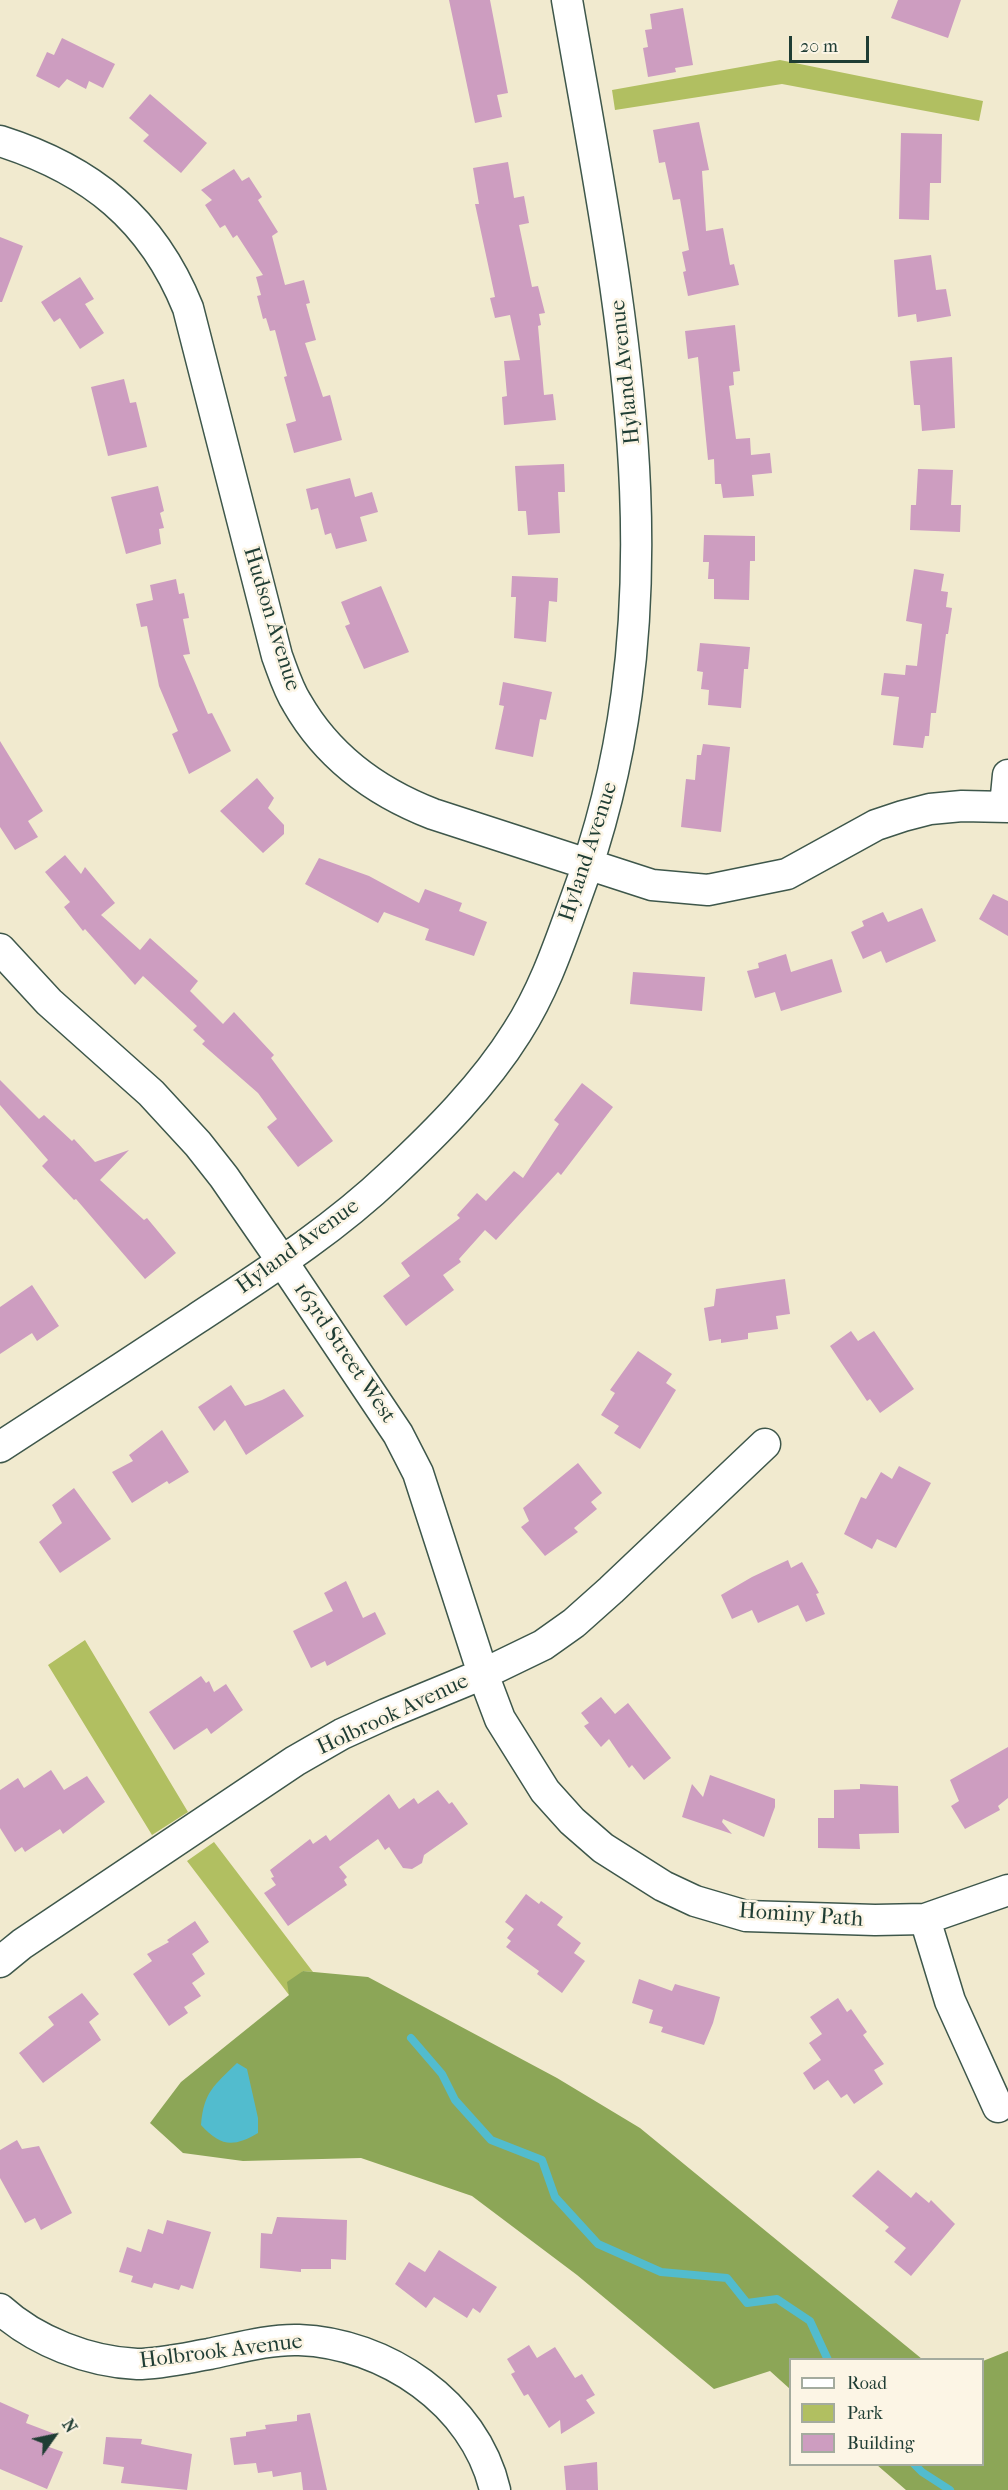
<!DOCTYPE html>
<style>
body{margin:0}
#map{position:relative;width:1008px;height:2490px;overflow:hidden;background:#f1eacf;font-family:"IM FELL French Canon",serif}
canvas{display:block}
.legend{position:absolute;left:789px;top:2358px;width:195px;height:108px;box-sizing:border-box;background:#fcf5e5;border:2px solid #a4ab9e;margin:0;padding:8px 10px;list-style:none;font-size:18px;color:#1f3d34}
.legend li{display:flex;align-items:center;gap:12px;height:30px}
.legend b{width:30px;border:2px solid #a4ab9e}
.north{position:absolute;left:24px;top:2406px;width:60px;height:60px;-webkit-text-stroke:4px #fcf5e5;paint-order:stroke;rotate:57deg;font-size:16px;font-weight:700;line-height:24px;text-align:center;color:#1f3d34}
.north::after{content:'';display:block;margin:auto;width:21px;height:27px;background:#1f3d34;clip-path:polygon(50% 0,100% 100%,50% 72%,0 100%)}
.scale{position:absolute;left:789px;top:36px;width:80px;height:27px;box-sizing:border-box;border:3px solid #1f3d34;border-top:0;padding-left:8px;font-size:18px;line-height:21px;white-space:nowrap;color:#1f3d34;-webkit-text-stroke:4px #fcf5e5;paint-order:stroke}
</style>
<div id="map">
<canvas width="1008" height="2490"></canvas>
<ul class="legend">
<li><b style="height:8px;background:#fff"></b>Road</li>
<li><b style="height:16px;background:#b1bf61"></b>Park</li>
<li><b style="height:16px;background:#cd9dc0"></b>Building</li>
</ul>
<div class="north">N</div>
<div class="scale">20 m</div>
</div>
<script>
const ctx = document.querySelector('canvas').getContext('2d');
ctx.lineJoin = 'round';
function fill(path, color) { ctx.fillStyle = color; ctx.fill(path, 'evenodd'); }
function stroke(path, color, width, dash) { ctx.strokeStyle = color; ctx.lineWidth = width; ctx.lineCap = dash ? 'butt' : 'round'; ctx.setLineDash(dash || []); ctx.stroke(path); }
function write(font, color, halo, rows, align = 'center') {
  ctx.font = font + ' "IM FELL French Canon",serif'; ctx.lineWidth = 5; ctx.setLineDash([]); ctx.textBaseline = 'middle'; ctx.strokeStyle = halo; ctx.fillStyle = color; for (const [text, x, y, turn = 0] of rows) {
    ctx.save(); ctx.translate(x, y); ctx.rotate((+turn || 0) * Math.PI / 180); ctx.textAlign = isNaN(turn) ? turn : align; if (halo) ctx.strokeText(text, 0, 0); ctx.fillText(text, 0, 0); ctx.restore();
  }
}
fill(new Path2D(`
 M780 60 983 101 979 121 782 84 615 110 612 90Z
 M85 1640 188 1812 152 1835 48 1665Z
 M214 1842 313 1972 303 1971 289 1995 187 1861Z`), '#b1bf61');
fill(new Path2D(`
 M303 1971 368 1977 557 2078 640 2128 922 2359 790 2360V2389L770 2371 714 2389 577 2275 472 2196 361 2158 243 2161 183 2153 150 2123 181 2082 289 1995 287 1982Z
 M1008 2351V2490H906L877 2465 982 2464 983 2361Z`), '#8ca657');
fill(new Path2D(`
 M237 2063 247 2069 258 2118V2133C233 2148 220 2146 201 2125 204 2091 214 2086 237 2063Z`), '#52bcce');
stroke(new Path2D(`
 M411 2038 442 2074 455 2100 491 2140 542 2160 555 2197 598 2244 661 2272 727 2278 747 2303 777 2299 810 2321 828 2360
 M914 2464 922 2472 950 2490`), '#52bcce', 8);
fill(new Path2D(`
 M449 0H490L508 93 497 95 502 117 475 123Z
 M898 0H961L948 38 891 18Z
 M683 8 693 65 675 68 676 72 648 77 643 48 648 47 645 30 652 29 650 14Z
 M62 38 115 64 103 88 89 81 86 89 67 79 59 88 36 76 47 52 54 55Z
 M150 94 207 143 181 173 143 141 149 135 129 118Z
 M699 122 709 170 702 171 706 231 723 228 730 265 734 264 739 285 688 296 683 272 686 271 682 252 689 250 680 199 673 200 665 162 659 163 653 130Z
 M901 133 942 134 941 183H930L929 220 899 219Z
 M508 162 514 198 524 196 529 223 519 225 532 287 538 286 545 313 539 314 541 325 538 326 544 395 553 394 556 420 504 425 502 397 507 396 504 361 520 360 510 315 495 318 490 298 495 297 475 204H479L473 168Z
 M234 169 242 181 249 177 262 197 258 200 278 232 272 236 285 285 304 280 310 303 306 304 316 340 305 343 323 397 330 395 342 440 294 453 286 424 296 421 284 377 287 376 275 330 270 331 266 318 263 319 257 296 261 295 256 277 263 275 237 235 233 238 225 225 220 228 205 205 212 200 201 190Z
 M0 237 23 246 2 302H0Z
 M931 255 936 290 946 289 951 316 917 322 916 314 898 317 894 260Z
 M80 277 94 299 85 304 104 333 80 349 60 318 54 322 41 302Z
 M735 325 740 371 733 372 734 385 729 386 736 439 750 438 751 455 770 453 772 473 752 475 754 496 723 498 721 484H715L714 459 708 460 698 357 688 359 685 331Z
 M952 357 955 428 922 431 920 405H914L910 361Z
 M124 379 130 403 136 402 147 447 108 456 91 387Z
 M564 464 565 492H558L560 533 528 535 526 511H518L515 466Z
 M918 469 953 470 951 505H961L960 532 910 530 911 505H916Z
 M350 478 355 497 372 492 378 512 360 517 367 541 336 549 331 533 325 535 318 508 311 510 306 489Z
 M158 486 164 511 160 513 164 528 159 529 161 544 126 554 111 497Z
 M704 535 755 536V561H750L749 600 714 599V579H708L709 562H703Z
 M914 569 944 574 941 591 948 592 946 607 952 608 948 634H946L936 713H931L929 736H925L923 748 893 745 899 697 881 695 884 673 905 675 906 665 917 666 922 624 906 621Z
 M512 576 558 578 557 602 549 601 546 642 514 638 516 597H511Z
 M176 579 179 594 184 593 189 618 183 619 190 654 183 655 208 714 212 713 231 751 189 774 172 734 178 731 159 686 147 626 141 627 136 604 153 600 150 585Z
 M381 586 409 652 364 669 345 626 350 624 341 602Z
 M700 643 750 647 748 669H744L741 708 708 705 709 690 701 689 703 672 697 671Z
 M503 682 552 692 546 720 540 719 533 757 495 749 504 706 499 705Z
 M0 741 43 811 28 821 38 837 15 850 0 827Z
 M703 744 730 747 721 832 681 827 686 779 695 780 697 755H701Z
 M257 778 274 798 268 808 284 825V834L263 853 220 811Z
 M65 855 81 874 85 867 115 903 101 915 140 950 150 938 198 981 190 991 223 1024 234 1012 274 1055 271 1058 333 1141 298 1167 267 1127 277 1119 258 1093 202 1044 205 1041 193 1030 197 1026 143 976 135 985 85 929 83 931 64 907 70 902 45 872Z
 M319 858 369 876 419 903 425 889 462 903 459 911 487 922 474 956 425 940 429 929 384 912 378 923 305 884Z
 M993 894 1008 901V936L979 919Z
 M922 908 936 941 886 963 881 951 863 959 851 932 864 926 862 921 883 912 888 922Z
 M786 954 791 972 832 959 842 992 781 1011 775 992 755 998 747 971 759 968 758 963Z
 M633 972 705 977 702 1011 630 1004Z
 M0 1080 39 1119 44 1115 72 1141 74 1139 95 1162 129 1150 100 1180 144 1220 147 1218 176 1253 145 1279 76 1199 74 1200 42 1166 48 1160 0 1105Z
 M582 1083 613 1107 561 1175 558 1172 496 1240 485 1230 459 1259 461 1262 443 1275 454 1290 406 1326 383 1296 410 1276 401 1263 460 1218 457 1215 477 1193 486 1201 514 1171 523 1178 559 1124 554 1120Z
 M785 1279 790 1314 776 1316 778 1329 748 1333V1339L721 1343V1339L709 1341 704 1308 714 1306 716 1289Z
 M32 1285 59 1326 37 1341 32 1333 0 1354V1307Z
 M851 1331 858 1341 874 1331 914 1389 880 1413 870 1399 867 1401 830 1346Z
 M638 1351 672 1374 666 1383 676 1390 640 1449 614 1433 619 1426 601 1415 615 1393 610 1390Z
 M231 1385 245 1406 262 1400 284 1389 304 1416 246 1455 225 1420 214 1431 198 1407Z
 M162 1430 189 1472 169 1484 167 1481 132 1503 112 1472 133 1461 129 1455Z
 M578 1463 602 1493 591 1502 597 1509 574 1528 578 1532 545 1556 521 1527 529 1521 523 1508Z
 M899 1466 931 1483 896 1548 877 1539 872 1549 844 1534 861 1497 866 1499 881 1472 892 1479Z
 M74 1488 111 1539 60 1573 39 1542 62 1523 52 1505Z
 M788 1560 791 1568 802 1562 819 1593 816 1594 825 1614 806 1622 798 1605 758 1623 752 1610 732 1619 721 1595 752 1577Z
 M346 1581 363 1618 375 1612 386 1634 327 1666 325 1661 311 1668 293 1631 333 1611 324 1593Z
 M201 1676 206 1683 209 1681 214 1692 226 1684 243 1710 211 1734 207 1728 174 1750 149 1712Z
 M601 1697 615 1714 628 1703 671 1758 644 1780 632 1765 629 1768 609 1739 601 1747 584 1726 589 1723 581 1713Z
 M1008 1747V1798L998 1806 1000 1810 965 1829 951 1806 959 1801 950 1780Z
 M51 1770 64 1790 87 1776 105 1802 63 1834 60 1829 25 1852 22 1847 15 1852 0 1828V1790L18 1778 24 1788Z
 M710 1775 775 1799V1807L764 1837 723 1819 722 1822 732 1834 682 1817 692 1784 703 1797Z
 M860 1784 898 1786 899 1833 859 1834 860 1849 818 1848V1818H834V1790L860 1789Z
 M438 1790 449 1804 452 1802 468 1824 424 1855 422 1863 412 1869 403 1868 389 1847 385 1850 378 1839 339 1867 347 1877 344 1880 347 1885 288 1926 264 1893 276 1885 271 1878 274 1877 270 1870 310 1839 313 1844 326 1835 330 1841 389 1794 399 1809 414 1798 418 1804Z
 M526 1894 539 1904 541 1901 563 1917 557 1925 581 1943 574 1953 585 1961 562 1993 537 1974 539 1971 506 1947 511 1941 507 1938 514 1929 505 1922Z
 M195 1921 209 1942 192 1954 205 1974 192 1983 201 1996 184 2007 188 2013 169 2026 133 1974 152 1961 147 1954 169 1942 167 1940Z
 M639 1979 672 1991 675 1984 720 1997 713 2023 704 2045 661 2032 663 2027 649 2023 653 2010 632 2003Z
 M82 1993 99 2014 89 2022 101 2040 43 2083 19 2053 54 2025 48 2017Z
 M838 1998 847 2012 851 2009 867 2032 863 2035 884 2064 874 2070 883 2084 854 2104 847 2094 841 2098 828 2080 814 2090 803 2073 821 2060 809 2043 822 2034 810 2017Z
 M17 2140 22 2149 39 2146 72 2213 41 2230 35 2218 25 2223 0 2178V2150Z
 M878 2170 911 2198 916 2192 929 2203 931 2200 955 2224 911 2276 894 2262 906 2248 885 2231 889 2227 852 2196Z
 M277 2217 347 2220 346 2260 331 2259V2269H301V2272L260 2268 261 2233 272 2234Z
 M167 2220 211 2232 193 2289 181 2285 179 2290 154 2283 152 2288 131 2282 133 2276 119 2272 127 2247 141 2252 148 2229 163 2234Z
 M439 2250 497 2287 480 2313 473 2308 467 2318 434 2297 426 2308 395 2284 409 2262 425 2272Z
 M529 2345 537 2358 555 2347 575 2378 582 2374 595 2395 586 2400 595 2413 561 2434 560 2420 549 2428 528 2394 524 2396 511 2374 515 2372 507 2359Z
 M0 2402 29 2415 26 2423 55 2434 49 2447 63 2452 47 2489 0 2469Z
 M310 2413 327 2490H303L301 2472 273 2477 272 2471 258 2473 256 2463 234 2465 230 2438 246 2436V2432L266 2429 265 2425 297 2421V2415Z
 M106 2437 142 2439 141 2444 192 2454 187 2490 121 2483 124 2467 103 2464Z
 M597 2462 598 2490H566L564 2466Z`), '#cd9dc0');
const minor = new Path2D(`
 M0 141C91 170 152 219 188 308L277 656C283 672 288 689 297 703 328 757 376 792 433 814L652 885 708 890 787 874 876 825 903 816 930 809 962 806 1008 807
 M1005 806 1008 775
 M0 949 49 1002 151 1093 198 1144 224 1177 282 1261 398 1434 418 1473 483 1674 500 1719 545 1791 572 1821 603 1848 663 1886 695 1901 746 1916 875 1920 925 1919 1008 1890
 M0 1447C65 1405 131 1362 196 1319 264 1274 332 1231 391 1175 436 1133 484 1085 517 1032 544 990 559 945 576 898 688 599 619 302 567 0
 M925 1919 950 2001 998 2107
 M0 1962 22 1944 295 1761 342 1734 386 1714 483 1674 543 1645 574 1623 611 1590 765 1444
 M0 2309C35 2341 89 2362 137 2364 160 2364 186 2358 209 2354 238 2348 269 2339 299 2340 385 2343 475 2403 495 2490`);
stroke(minor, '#3e574b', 33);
stroke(minor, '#fff', 30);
write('22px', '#1f3d34', '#fcf5e5', [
 ["Hyland Avenue",626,372,-96],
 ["Hudson Avenue",271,619,73],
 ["Hyland Avenue",589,852,-72],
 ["Hyland Avenue",298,1247,-36],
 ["163rd Street West",344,1353,56],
 ["Holbrook Avenue",393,1715,-25],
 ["Hominy Path",801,1916,4],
 ["Holbrook Avenue",221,2352,-7]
]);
</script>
